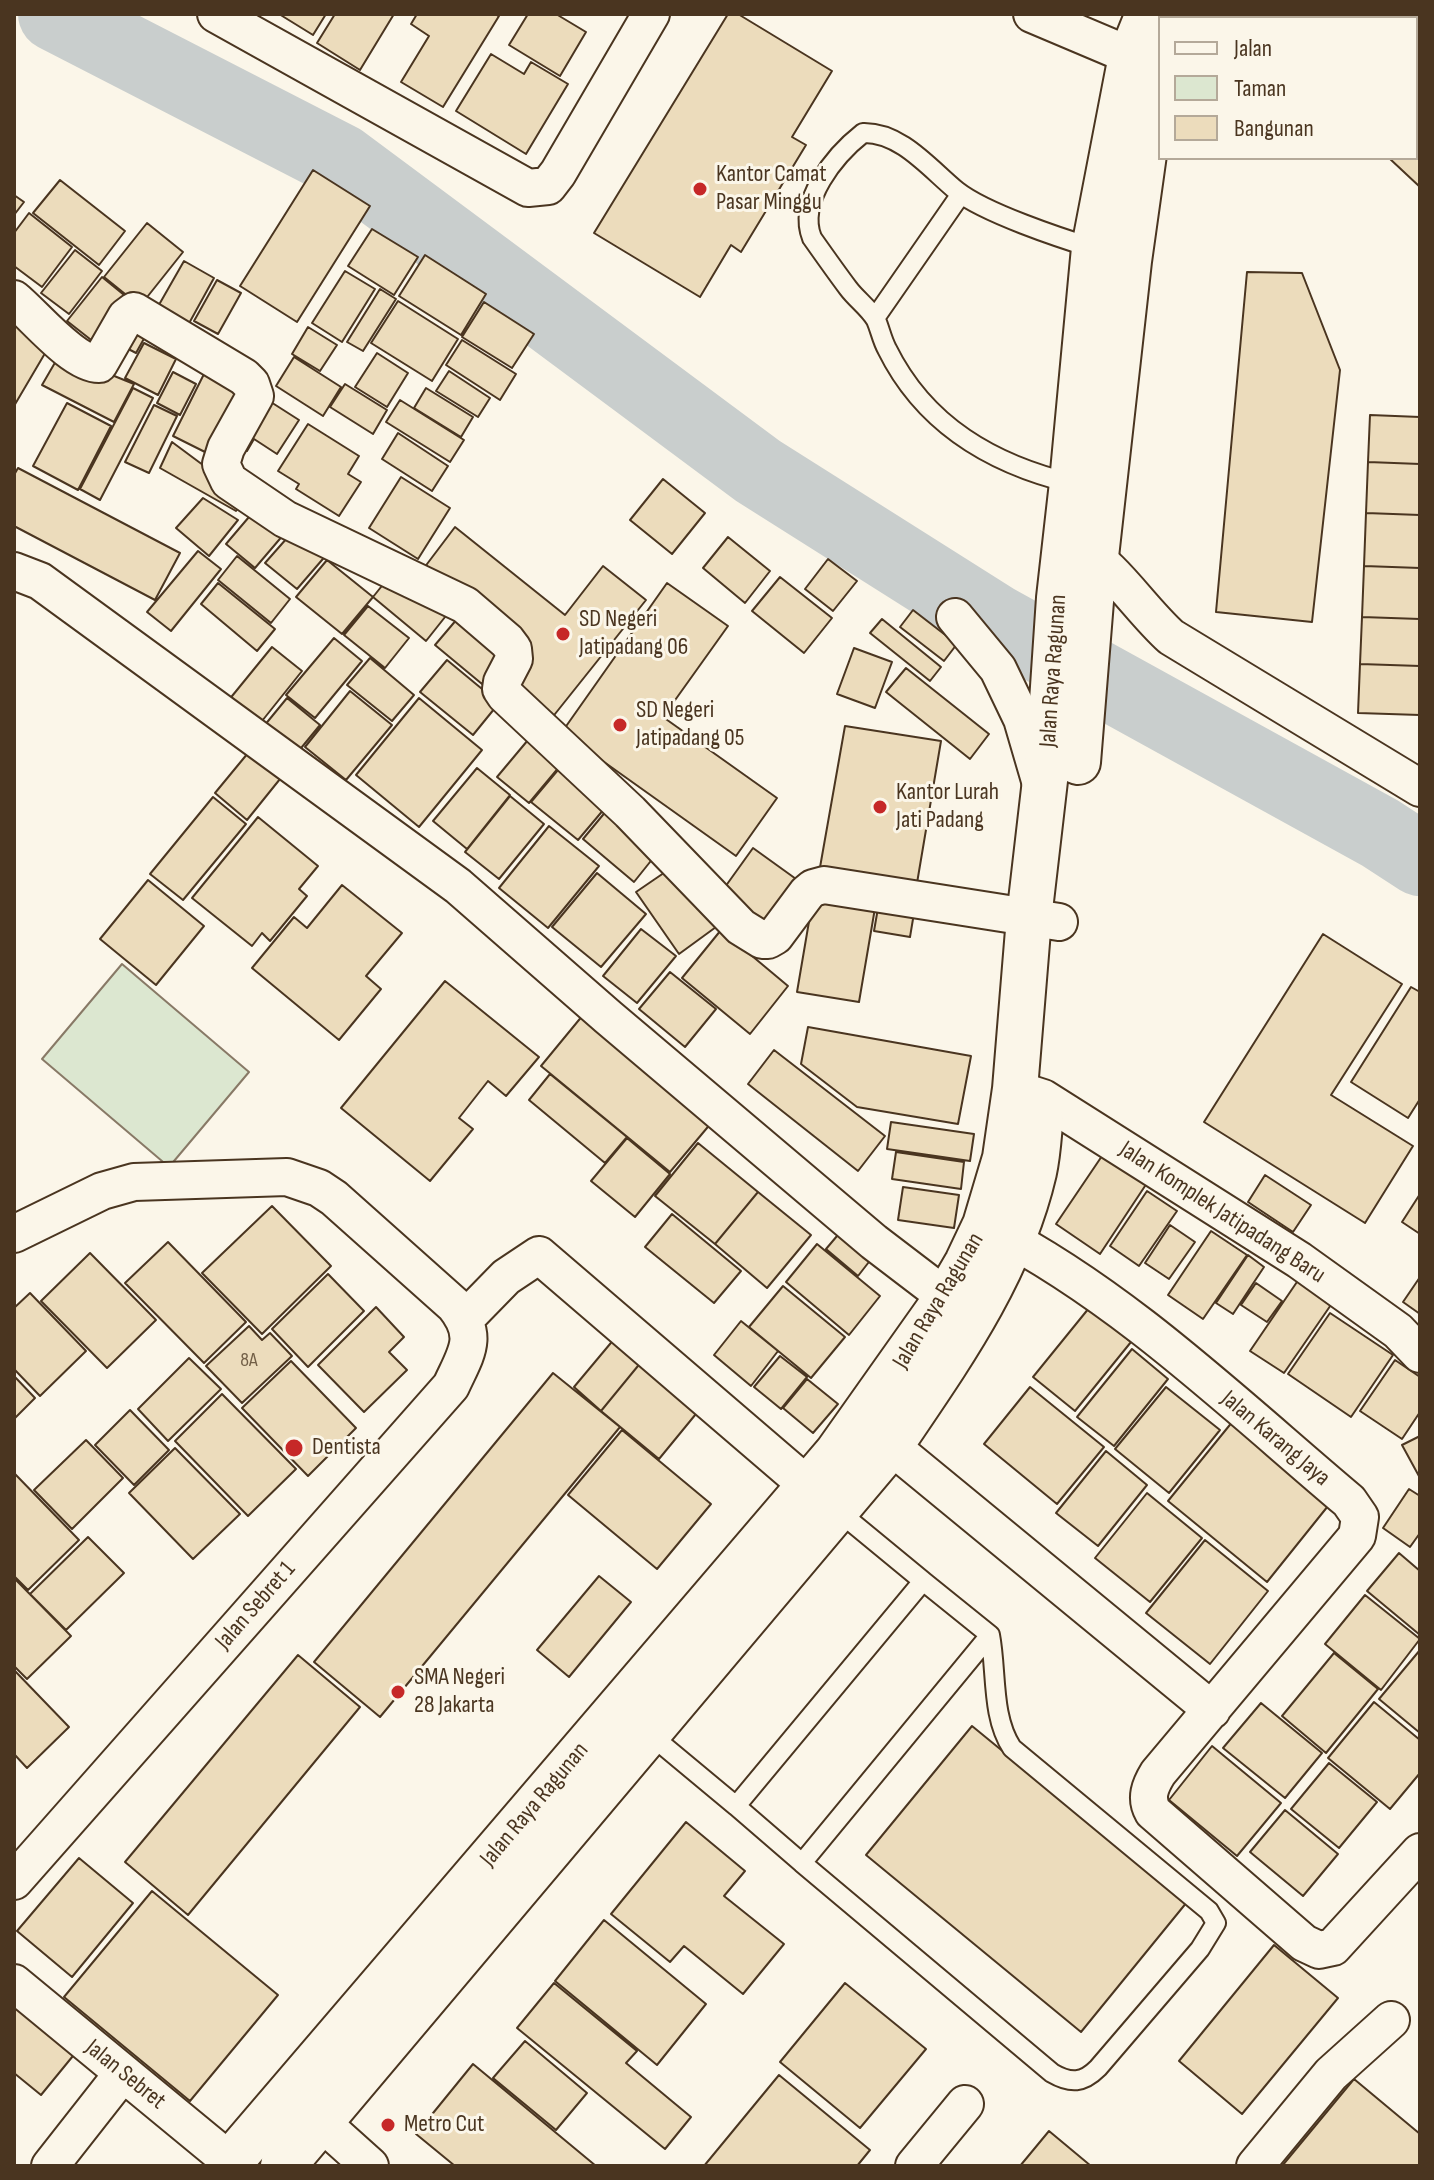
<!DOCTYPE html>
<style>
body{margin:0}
#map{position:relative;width:1434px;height:2180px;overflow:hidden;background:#fbf6e9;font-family:"Sofia Sans Condensed",sans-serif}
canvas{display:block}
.frame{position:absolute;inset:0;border:16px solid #4a3520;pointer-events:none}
.legend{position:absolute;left:1158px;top:16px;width:260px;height:144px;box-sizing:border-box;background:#fbf6e9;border:2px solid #b4a999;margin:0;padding:10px 14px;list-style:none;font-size:24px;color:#4a3520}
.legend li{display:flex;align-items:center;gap:16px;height:40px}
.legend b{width:40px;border:2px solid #b4a999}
</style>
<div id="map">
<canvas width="1434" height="2180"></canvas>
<div class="frame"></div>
<ul class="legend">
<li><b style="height:10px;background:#fbf6e9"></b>Jalan</li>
<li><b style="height:22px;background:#dce7d0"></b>Taman</li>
<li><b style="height:22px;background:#ecdcbc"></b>Bangunan</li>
</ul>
</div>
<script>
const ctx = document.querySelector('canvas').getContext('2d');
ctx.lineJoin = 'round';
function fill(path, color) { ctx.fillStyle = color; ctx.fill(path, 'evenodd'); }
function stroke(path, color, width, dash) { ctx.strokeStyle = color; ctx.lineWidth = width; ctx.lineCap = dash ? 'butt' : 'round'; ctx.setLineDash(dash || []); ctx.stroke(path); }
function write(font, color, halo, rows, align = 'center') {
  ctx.font = font + ' "Sofia Sans Condensed",sans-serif'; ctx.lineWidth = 6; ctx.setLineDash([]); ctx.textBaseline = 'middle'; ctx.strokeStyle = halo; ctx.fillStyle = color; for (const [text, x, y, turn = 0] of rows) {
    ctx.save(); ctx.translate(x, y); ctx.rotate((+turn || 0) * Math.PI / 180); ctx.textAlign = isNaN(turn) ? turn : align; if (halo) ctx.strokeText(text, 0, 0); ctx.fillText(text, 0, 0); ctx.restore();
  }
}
const green = new Path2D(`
 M122 964 249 1072 169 1167 42 1059Z`);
fill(green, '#dce7d0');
stroke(green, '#887966', 2);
stroke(new Path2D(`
 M55 14 341 161 758 471 997 622 1380 833 1420 859`), '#c9cecd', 74);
const building = new Path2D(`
 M279 14H326L313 35Z
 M335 14H394L360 70 317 43Z
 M417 14H495L499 16 443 107 401 82 429 36 411 24Z
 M528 14H556L586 32 560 76 509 45Z
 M728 14H738L832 71 792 137 806 145 741 252 731 245 700 297 594 233Z
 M491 54 524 74 531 62 568 84 526 154 456 111Z
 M1420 82V187L1389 158H1416V86Z
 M313 170 370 206 297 322 240 286Z
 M60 180 125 231 99 265 33 213Z
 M14 195 24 202 14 215Z
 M29 213 72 247 42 287 14 266V233Z
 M147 223 183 252 140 306 104 277Z
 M372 229 418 257 394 295 348 266Z
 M75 250 102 271 69 314 41 293Z
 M425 255 486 294 461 335 399 296Z
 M184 261 214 278 187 327 156 310Z
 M345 271 375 289 342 342 312 323Z
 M1247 272 1302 273 1340 370 1312 622 1216 612Z
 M102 277 129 299 95 343 67 321Z
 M217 280 241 293 218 334 194 321Z
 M380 289 396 299 363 351 347 342Z
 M398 301 458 339 432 381 371 343Z
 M484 302 534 334 512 368 462 337Z
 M14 311 54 338 14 406Z
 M151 326 136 353 115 342Z
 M308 327 337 345 320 371 292 354Z
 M462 340 516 374 500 400 446 365Z
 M144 343 176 359 158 395 125 378Z
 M377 353 408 373 387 407 355 387Z
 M60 354 134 384 114 422 42 385Z
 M294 357 341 387 323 416 276 386Z
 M449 371 490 398 478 417 436 391Z
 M173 372 196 384 180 415 157 403Z
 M205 372 242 391 209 454 173 436Z
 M345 384 387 410 373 434 330 407Z
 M133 388 153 398 100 500 80 489Z
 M426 388 473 417 461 437 414 408Z
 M263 397 299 420 277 454 254 439 247 451 234 444Z
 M400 400 464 440 450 462 386 422Z
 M67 403 111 426 78 490 33 466Z
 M154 405 177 416 149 473 125 462Z
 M1370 415 1420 417V464L1368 462Z
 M308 424 359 456 348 474 361 482 339 516 296 489 299 484 278 471Z
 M398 433 448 466 432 491 382 459Z
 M172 442 246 497 236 511 160 468Z
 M1368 462 1420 464V515L1366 513Z
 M18 468 180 553 155 600 14 526V475Z
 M401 477 450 508 418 559 369 528Z
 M663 479 705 513 672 554 630 520Z
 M203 498 238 520 209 556 176 528Z
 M260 504 290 527 255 568 226 544Z
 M1366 513 1420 515V568L1364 566Z
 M455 527 565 615 603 566 646 600 551 719 507 684 531 653 424 568Z
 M295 529 328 553 297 589 265 563Z
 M728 537 770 571 745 603 703 568Z
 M198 551 221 569 171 631 147 612Z
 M237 556 290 599 271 623 218 580Z
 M828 559 857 581 833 611 805 589Z
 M327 560 373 597 342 634 296 597Z
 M1364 566 1420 568V619L1362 617Z
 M389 577 449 612 426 641 373 597Z
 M780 577 832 618 804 653 752 611Z
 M218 583 275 629 257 651 201 604Z
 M667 583 728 626 663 717 777 798 736 856 562 732Z
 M368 606 409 638 385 668 344 635Z
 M913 610 957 644 944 661 900 627Z
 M463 612 510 650 482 684 435 645Z
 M1362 617 1420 619V666L1360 664Z
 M882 619 941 667 930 681 870 633Z
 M334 638 362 661 315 718 286 695Z
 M272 647 302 671 258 726 228 701Z
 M854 648 892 662 875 708 837 694Z
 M370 658 414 695 392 721 347 685Z
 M447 660 499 703 473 735 420 692Z
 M1360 664 1420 666V715L1358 713Z
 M906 668 989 734 970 759 886 692Z
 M350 691 392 725 346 780 305 747Z
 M287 698 320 725 297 753 264 726Z
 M419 698 482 750 419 827 356 775Z
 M845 726 941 741 916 889 819 873Z
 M533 734 565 760 529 803 497 777Z
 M248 753 280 779 247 820 215 793Z
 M563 764 610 802 578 840 531 802Z
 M477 768 510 795 467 849 433 821Z
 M510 796 544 824 499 879 465 852Z
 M213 797 246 824 183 900 150 874Z
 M607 810 658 852 634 882 583 839Z
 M258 817 318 866 299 889 307 896 270 941 262 933 252 946 192 898Z
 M549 826 599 866 548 928 499 888Z
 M753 848 803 884 770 929 720 894Z
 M674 866 716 927 679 954 636 892Z
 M597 873 646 914 601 967 552 927Z
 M148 880 204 926 156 985 100 939Z
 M342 885 402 933 366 976 381 989 339 1040 252 968 294 917 307 928Z
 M813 898 875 908 859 1002 797 992Z
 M878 908 914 913 910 937 874 931Z
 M641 929 676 956 637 1003 603 976Z
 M721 930 788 986 750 1034 682 978Z
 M1323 934 1402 984 1331 1095 1413 1146 1365 1223 1204 1122Z
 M670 972 716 1009 685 1047 639 1009Z
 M445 981 539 1057 506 1096 488 1081 459 1118 473 1129 430 1181 341 1108Z
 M1411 987 1420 992V1099L1408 1118 1351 1082Z
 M583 1015 712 1122 670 1172 541 1066Z
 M808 1027 971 1056 958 1124 857 1107 801 1064Z
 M774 1050 885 1136 858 1171 748 1084Z
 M550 1074 627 1137 605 1163 529 1100Z
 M891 1122 974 1134 970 1161 887 1149Z
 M627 1138 670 1174 635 1217 591 1181Z
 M698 1143 758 1192 715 1244 655 1196Z
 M896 1152 964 1162 961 1189 892 1179Z
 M1104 1153 1147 1183 1100 1254 1056 1224Z
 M1265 1175 1311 1205 1293 1232 1248 1202Z
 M903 1187 959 1195 954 1228 898 1220Z
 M1147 1191 1177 1211 1139 1266 1110 1246Z
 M758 1192 811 1235 767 1288 715 1244Z
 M1420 1194V1234L1402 1222Z
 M272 1206 331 1266 262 1334 202 1273Z
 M672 1214 741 1271 714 1303 645 1247Z
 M848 1223 879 1249 858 1276 826 1249Z
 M1170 1225 1195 1242 1169 1279 1145 1263Z
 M1211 1231 1247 1255 1203 1319 1168 1295Z
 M168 1242 246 1322 204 1363 125 1283Z
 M817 1244 880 1296 849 1335 786 1282Z
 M90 1253 156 1320 107 1368 41 1301Z
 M1248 1255 1264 1267 1233 1314 1216 1303Z
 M328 1274 364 1311 308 1367 272 1329Z
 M1301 1276 1335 1299 1284 1373 1250 1351Z
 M1420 1277V1314L1403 1302Z
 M1256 1283 1282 1301 1267 1322 1241 1305Z
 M783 1286 845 1337 811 1378 749 1327Z
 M30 1293 86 1351 40 1396 14 1369V1308Z
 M376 1307 404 1337 389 1352 407 1370 364 1412 318 1365Z
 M1089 1308 1131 1342 1075 1411 1033 1377Z
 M1330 1313 1393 1355 1351 1417 1288 1374Z
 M741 1321 778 1351 751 1386 714 1355Z
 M249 1326 262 1340 270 1333 292 1356 242 1403 206 1366Z
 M615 1338 642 1361 601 1411 574 1387Z
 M1132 1349 1168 1379 1114 1446 1077 1417Z
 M780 1356 807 1377 781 1409 754 1387Z
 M189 1358 221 1389 168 1441 138 1409Z
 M1395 1360 1420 1377V1412L1402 1439 1360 1411Z
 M291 1361 356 1428 308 1476 242 1408Z
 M642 1361 700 1409 659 1459 601 1411Z
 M553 1373 620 1427 380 1717 314 1662Z
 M14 1376 35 1398 14 1419Z
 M807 1379 838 1404 813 1433 783 1408Z
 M1030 1387 1104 1447 1057 1504 984 1444Z
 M1166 1387 1220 1430 1169 1493 1115 1449Z
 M222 1394 296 1469 248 1516 175 1441Z
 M130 1410 169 1450 134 1485 95 1445Z
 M1233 1421 1332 1501 1267 1582 1168 1501Z
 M622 1430 711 1504 657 1569 568 1495Z
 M1420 1436V1478L1402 1445Z
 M86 1440 123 1478 72 1529 34 1490Z
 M175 1448 240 1514 193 1559 129 1493Z
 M1106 1451 1147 1485 1098 1546 1056 1513Z
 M15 1474 79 1540 28 1590 14 1576Z
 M1409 1489 1420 1496V1533L1410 1547 1383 1528Z
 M1147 1493 1202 1538 1150 1602 1095 1558Z
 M88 1537 124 1573 66 1630 30 1594Z
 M1205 1540 1268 1591 1210 1664 1146 1613Z
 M1399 1553 1420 1571V1635L1367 1591Z
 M599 1576 631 1602 569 1677 537 1650Z
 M14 1578 71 1636 27 1679 14 1666Z
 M1365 1595 1420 1639 1381 1690 1325 1644Z
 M1420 1650V1733L1379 1699Z
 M1334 1653 1378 1689 1326 1753 1282 1716Z
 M298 1655 360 1707 188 1915 125 1862Z
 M14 1670 69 1727 27 1768 14 1754Z
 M1374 1702 1420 1740V1773L1390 1809 1328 1758Z
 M1261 1703 1322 1753 1285 1798 1223 1748Z
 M972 1726 1187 1902 1081 2032 866 1855Z
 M1212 1746 1281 1803 1237 1856 1169 1800Z
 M1329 1763 1377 1802 1339 1848 1291 1809Z
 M1285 1810 1338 1854 1303 1896 1250 1852Z
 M686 1822 745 1871 724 1896 784 1944 743 1994 684 1946 670 1962 611 1914Z
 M79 1858 133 1903 72 1977 17 1931Z
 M152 1891 278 1995 190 2101 64 1997Z
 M604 1920 706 2004 657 2065 555 1981Z
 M1274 1945 1338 1998 1242 2114 1179 2061Z
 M554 1983 637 2051 626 2063 691 2117 665 2149 517 2028Z
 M845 1983 926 2049 860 2128 780 2062Z
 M14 1999 77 2051 41 2095 14 2073Z
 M525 2041 587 2093 556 2130 493 2078Z
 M473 2064 596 2166H455L416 2134Z
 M779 2075 870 2150 857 2166H704Z
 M1354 2079 1420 2134V2166H1282Z
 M1049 2131 1091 2166H1020Z`);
fill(building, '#ecdcbc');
stroke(building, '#4a3520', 2);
const lane = new Path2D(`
 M875 318 961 194
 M1074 484C993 465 925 426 887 349 882 340 880 329 876 320 869 308 856 299 848 288 836 272 824 255 812 238 797 201 835 155 863 133 901 132 930 169 957 191 985 213 1060 238 1096 249
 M838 1511 923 1581
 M647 1732 736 1806 923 1581 990 1635 802 1863 1052 2073C1071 2084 1083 2083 1098 2068L1200 1949 1216 1923 1209 1911 1012 1748C991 1716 997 1671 990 1635
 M736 1806 802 1863`);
const street = new Path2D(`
 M216 14 528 188 548 186 558 173 651 14
 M1032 14 1155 66
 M14 299C34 315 73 364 99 364L126 317 134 311 244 377 251 384 255 396 226 448 221 464 229 481 285 519 465 605 507 641 513 649 514 659 502 682 501 689 505 695 630 812 741 927 762 940H768L775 936 807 893 813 888 824 885 1059 922
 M1078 546C1115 567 1139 608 1171 637L1420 788
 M14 571 40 581 458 886 608 1017 874 1242 967 1313
 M955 617 998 669 1022 719 1041 784
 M1018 1090 1043 1098 1299 1260 1398 1331 1420 1354
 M990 1228C1124 1297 1235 1405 1349 1501L1360 1517 1357 1536 1352 1542 1158 1773C1150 1786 1145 1798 1153 1812L1304 1943 1319 1950 1333 1947 1420 1852
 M14 1234 102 1191 134 1182 287 1177 319 1188 334 1198 454 1305C480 1337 466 1353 451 1386L14 1881
 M465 1319 506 1277 539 1255 828 1503
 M869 1428 1212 1710
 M14 1983 236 2166
 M321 2122 370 2166
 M50 2166 123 2073
 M914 2166 965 2104
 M1255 2166 1331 2074 1391 2020`);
const secondary = new Path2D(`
 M1185 18 1187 14
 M1078 762 1091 601 1129 261 1146 140 1160 82
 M227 2166 837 1453 946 1299 967 1263 985 1225 1005 1158 1015 1089 1029 918 1049 746 1059 598 1072 483 1094 248 1131 56 1148 14
 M283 2166 890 1446C948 1360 1010 1275 1034 1172 1039 1150 1039 1127 1042 1105`);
stroke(lane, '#4a3520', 22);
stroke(street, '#4a3520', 40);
stroke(secondary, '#4a3520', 48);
stroke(lane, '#fbf6e9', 18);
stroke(street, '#fbf6e9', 36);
stroke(secondary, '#fbf6e9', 44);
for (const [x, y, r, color] of [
 [700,189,8,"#c62828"],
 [563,634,8,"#c62828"],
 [620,725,8,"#c62828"],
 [880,807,8,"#c62828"],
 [294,1448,10,"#c62828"],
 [398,1692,8,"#c62828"],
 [388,2125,8,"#c62828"]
]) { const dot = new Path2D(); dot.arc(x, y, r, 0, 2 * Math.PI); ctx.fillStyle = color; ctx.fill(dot); stroke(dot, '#fbf6e9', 3); }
write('20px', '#725f47', null, [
 ["8A",249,1361]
]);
write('24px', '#4a3520', '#fbf6e9', [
 ["Kantor Camat",716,175],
 ["Pasar Minggu",716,203],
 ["SD Negeri",579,620],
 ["Jatipadang 06",579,648],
 ["SD Negeri",636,711],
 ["Jatipadang 05",636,739],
 ["Kantor Lurah",896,793],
 ["Jati Padang",896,821],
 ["Dentista",312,1448],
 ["SMA Negeri",414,1678],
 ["28 Jakarta",414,1706],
 ["Metro Cut",404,2125]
], 'left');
write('24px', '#4a3520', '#fbf6e9', [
 ["Jalan Raya Ragunan",1054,671,-86],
 ["Jalan Komplek Jatipadang Baru",1222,1213,33],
 ["Jalan Raya Ragunan",939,1301,-59],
 ["Jalan Karang Jaya",1275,1439,40],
 ["Jalan Sebret 1",256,1606,-49],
 ["Jalan Raya Ragunan",535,1805,-50],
 ["Jalan Sebret",125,2075,39]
]);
</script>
